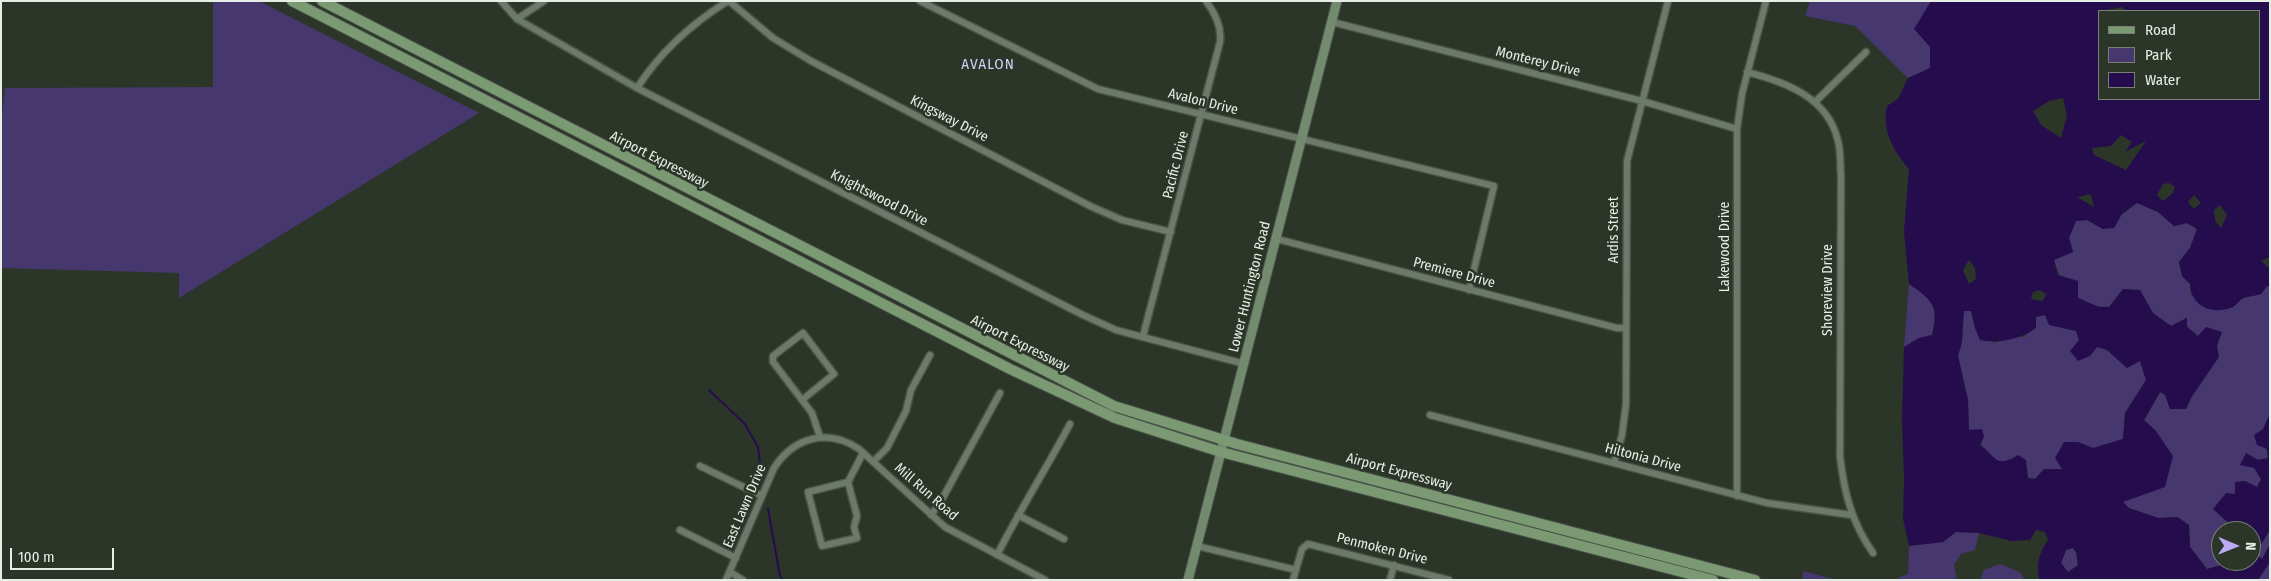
<!DOCTYPE html>
<style>
body{margin:0}
#map{position:relative;width:2271px;height:581px;overflow:hidden;background:#2b3629;font-family:"Fira Sans Condensed",sans-serif}
canvas{display:block}
.frame{position:absolute;inset:0;border:2px solid #e7eee5;pointer-events:none}
.legend{position:absolute;left:2098px;top:10px;width:162px;height:90px;box-sizing:border-box;background:#2b3629;border:1px solid #768074;margin:0;padding:6px 9px;list-style:none;font-size:15px;color:#e7eee5}
.legend li{display:flex;align-items:center;gap:10px;height:25px}
.legend b{width:25px;border:1px solid #768074}
.north{position:absolute;left:2211px;top:521px;width:50px;height:50px;box-sizing:border-box;background:#2b3629;border:1px solid #768074;border-radius:50%;rotate:91deg;font-size:14px;font-weight:700;line-height:20px;text-align:center;color:#e7eee5}
.north::after{content:'';display:block;margin:auto;width:18px;height:22px;background:#bbaaf6;clip-path:polygon(50% 0,100% 100%,50% 72%,0 100%)}
.scale{position:absolute;left:10px;top:548px;width:104px;height:22px;box-sizing:border-box;border:2px solid #e7eee5;border-top:0;padding-left:6px;font-size:15px;line-height:18px;white-space:nowrap;color:#e7eee5;-webkit-text-stroke:4px #2b3629;paint-order:stroke}
</style>
<div id="map">
<canvas width="2271" height="581"></canvas>
<div class="frame"></div>
<ul class="legend">
<li><b style="height:6px;background:#7b9a74"></b>Road</li>
<li><b style="height:14px;background:#46376e"></b>Park</li>
<li><b style="height:14px;background:#250d4d"></b>Water</li>
</ul>
<div class="north">N</div>
<div class="scale">100 m</div>
</div>
<script>
const ctx = document.querySelector('canvas').getContext('2d');
ctx.lineJoin = 'round';
function fill(path, color) { ctx.fillStyle = color; ctx.fill(path, 'evenodd'); }
function stroke(path, color, width, dash) { ctx.strokeStyle = color; ctx.lineWidth = width; ctx.lineCap = dash ? 'butt' : 'round'; ctx.setLineDash(dash || []); ctx.stroke(path); }
function write(font, color, halo, rows, align = 'center') {
  ctx.font = font + ' "Fira Sans Condensed",sans-serif'; ctx.lineWidth = 5; ctx.setLineDash([]); ctx.textBaseline = 'middle'; ctx.strokeStyle = halo; ctx.fillStyle = color; for (const [text, x, y, turn = 0] of rows) {
    ctx.save(); ctx.translate(x, y); ctx.rotate((+turn || 0) * Math.PI / 180); ctx.textAlign = isNaN(turn) ? turn : align; if (halo) ctx.strokeText(text, 0, 0); ctx.fillText(text, 0, 0); ctx.restore();
  }
}
fill(new Path2D(`
 M213 1H259L479 113 179 298V273L1 268V125L5 88 213 87Z
 M1810 1H1931L1930 68 1908 78 1855 26 1805 16Z
 M2137 203 2158 212 2174 226 2187 223 2197 229 2190 248 2179 262 2182 276 2190 284 2191 295 2233 307 2243 298 2261 294 2268 285 2270 287V414L2263 429 2268 458 2258 460 2246 453 2261 479 2257 487 2245 481 2236 487 2229 524 2237 531H2221V561H2228L2226 564 2207 569 2190 547 2189 525 2178 517 2158 518 2129 508 2123 502 2156 431 2144 421 2160 392 2186 409 2191 398 2198 336 2187 326 2186 318 2171 326 2153 313 2140 290 2123 289 2109 307C2081 308 2060 284 2054 259L2073 252 2069 238 2075 221 2087 220 2103 229Z
 M1909 284C1931 299 1940 306 1932 335L1919 338 1904 347Z
 M1963 311H1971L1975 328 1994 343 2012 337H2025L2036 317 2045 315 2062 328 2076 331 2090 356 2097 347 2107 350 2127 368 2140 361 2146 380 2125 413 2123 439 2093 448 2078 443 2062 469H2044L2035 479 2028 478 2026 467 2009 461 2000 462 1993 459 1969 430 1968 400 1958 356 1962 342Z
 M2270 530V544L2262 559 2255 554Z
 M1956 532 1979 533 1975 550 1961 554 1954 565 1957 580H1893L1908 574 1909 546 1943 542Z
 M2073 548 2076 552 2078 565 2068 572 2061 563 2066 550Z
 M2270 562V580H2258Z
 M2000 564 2020 572 2025 580H1980L1984 570Z
 M1803 571 1837 580H1803Z`), '#46376e');
fill(new Path2D(`
 M1931 1H2270V257L2261 261 2270 269V287L2267 286 2261 294C2255 296 2247 296 2242 299 2239 301 2236 305 2233 307 2212 316 2191 306 2190 284L2182 276 2179 262 2190 248 2197 229 2187 223 2174 226 2158 212 2137 203 2122 214 2114 228 2103 229 2087 220 2076 221 2069 238 2073 252 2054 260 2058 275 2078 281V298L2099 307H2109L2123 289 2140 290 2153 313 2171 326 2187 318V327L2198 336 2206 327 2222 332 2217 346 2219 357 2191 398 2186 409H2170L2165 395 2160 392 2144 420 2156 431 2173 456 2165 487 2123 502 2129 508 2158 518 2177 517 2189 525 2190 547 2207 569 2226 564 2228 561H2251V531H2237L2213 509 2226 493 2235 494V482L2245 481 2257 487 2261 479 2254 468 2240 465 2246 453 2258 460 2268 458 2267 449 2257 445 2254 435 2263 429 2270 414V530L2255 554 2262 559 2270 544V562L2258 580H2043L2039 579C2036 562 2039 554 2048 540L2045 532 2036 530 2030 540 2012 541 1979 533 1956 532 1943 542 1909 546 1903 519 1904 479 1902 419 1904 347 1919 338 1932 335C1940 306 1931 299 1909 284L1904 231 1909 169C1893 150 1882 131 1887 106L1898 99 1908 78 1930 68V47L1914 29ZM2123 7 2125 11H2260V99H2100V11ZM2063 98 2067 116 2061 138 2041 125 2033 111 2049 101ZM2121 135 2132 142 2125 152 2146 141 2126 170 2094 155 2092 148 2111 146ZM2169 183 2175 187 2173 193 2163 201 2157 195 2163 184ZM2091 194 2094 207 2077 197H2078ZM2194 195 2201 203 2194 209 2188 202ZM2220 205 2227 215 2221 228 2215 221 2214 210ZM1969 260 1975 268 1976 279 1969 284 1963 270ZM2040 290 2046 294 2043 301 2031 299 2033 292ZM1964 311H1971L1975 328 1980 340C1999 344 2021 339 2036 328V317L2045 315 2049 325 2076 331 2079 340 2070 351 2078 361 2090 356 2097 347 2107 350 2127 368 2140 361 2146 380 2125 413 2123 439 2093 448 2078 442H2064L2055 458 2062 469H2044L2035 479 2028 478 2026 460 2018 455C1995 469 1997 457 1980 445L1984 437 1982 429 1969 430 1968 400 1958 356 1962 342ZM2073 548 2076 552 2078 565 2068 572 2061 563 2066 550Z`), '#250d4d');
stroke(new Path2D(`
 M709 390 745 424 758 447 761 471
 M768 509 780 576 783 580`), '#250d4d', 2);
const street = new Path2D(`
 M501 1 517 19 637 88 1083 315 1116 330 1245 364
 M729 1 773 38 811 61 1092 207 1122 220 1171 232
 M920 1 1098 89 1494 186 1469 290
 M517 19 544 1
 M1332 22 1642 101 1737 129
 M1747 72C1785 82 1828 97 1838 141 1841 152 1840 164 1841 176L1840 456C1844 493 1852 523 1873 553
 M637 88C661 51 691 24 728 1
 M1815 102 1866 52
 M1277 239 1617 328H1626
 M1143 336 1220 42C1222 27 1215 13 1206 1
 M802 400 834 374 803 333 773 356V362L812 413 820 437
 M1430 415 1767 503 1851 515
 M873 462 887 448 906 411 911 390 930 355
 M1614 463 1622 435 1626 404 1627 161 1668 1
 M700 466 762 496
 M848 482 808 492 822 546 857 538 854 527 857 516 848 482 863 453
 M1737 496V129L1742 94 1766 1
 M931 515 940 503 1000 393
 M1018 515 1064 539
 M680 530 736 558
 M1197 546 1296 570
 M997 555C1020 510 1046 469 1070 424
 M730 572 743 580
 M726 580 774 468C794 437 828 428 859 449L945 527 1045 580
 M1293 580 1302 549 1308 544 1449 580
 M1390 580 1394 565`);
const secondary = new Path2D(`
 M1188 580 1337 1`);
const primary = new Path2D(`
 M292 1 1010 369 1115 418 1221 452 1713 580
 M322 1 1114 406 1237 444 1755 580`);
stroke(street, '#4a5348', 9);
stroke(secondary, '#4a5348', 11);
stroke(primary, '#4a5348', 12);
stroke(street, '#6d796a', 6);
stroke(secondary, '#748a6f', 9);
stroke(primary, '#7b9a74', 10);
write('14px', '#e7eee5', '#2b3629', [
 ["Monterey Drive",1538,62,14],
 ["Avalon Drive",1203,102,14],
 ["Kingsway Drive",949,119,27],
 ["Airport Expressway",659,160,27],
 ["Pacific Drive",1176,165,-76],
 ["Knightswood Drive",879,198,27],
 ["Ardis Street",1614,230,-90],
 ["Lakewood Drive",1725,247,-90],
 ["Premiere Drive",1454,273,15],
 ["Lower Huntington Road",1250,287,-76],
 ["Shoreview Drive",1828,290,-90],
 ["Airport Expressway",1020,344,27],
 ["Hiltonia Drive",1643,458,15],
 ["Airport Expressway",1399,472,15],
 ["Mill Run Road",926,492,41],
 ["East Lawn Drive",745,506,-67],
 ["Penmoken Drive",1382,549,14]
]);
ctx.letterSpacing = '1px';
write('15px', '#d7cef9', '#2b3629', [
 ["AVALON",988,65]
]);
ctx.letterSpacing = '0px';
</script>
